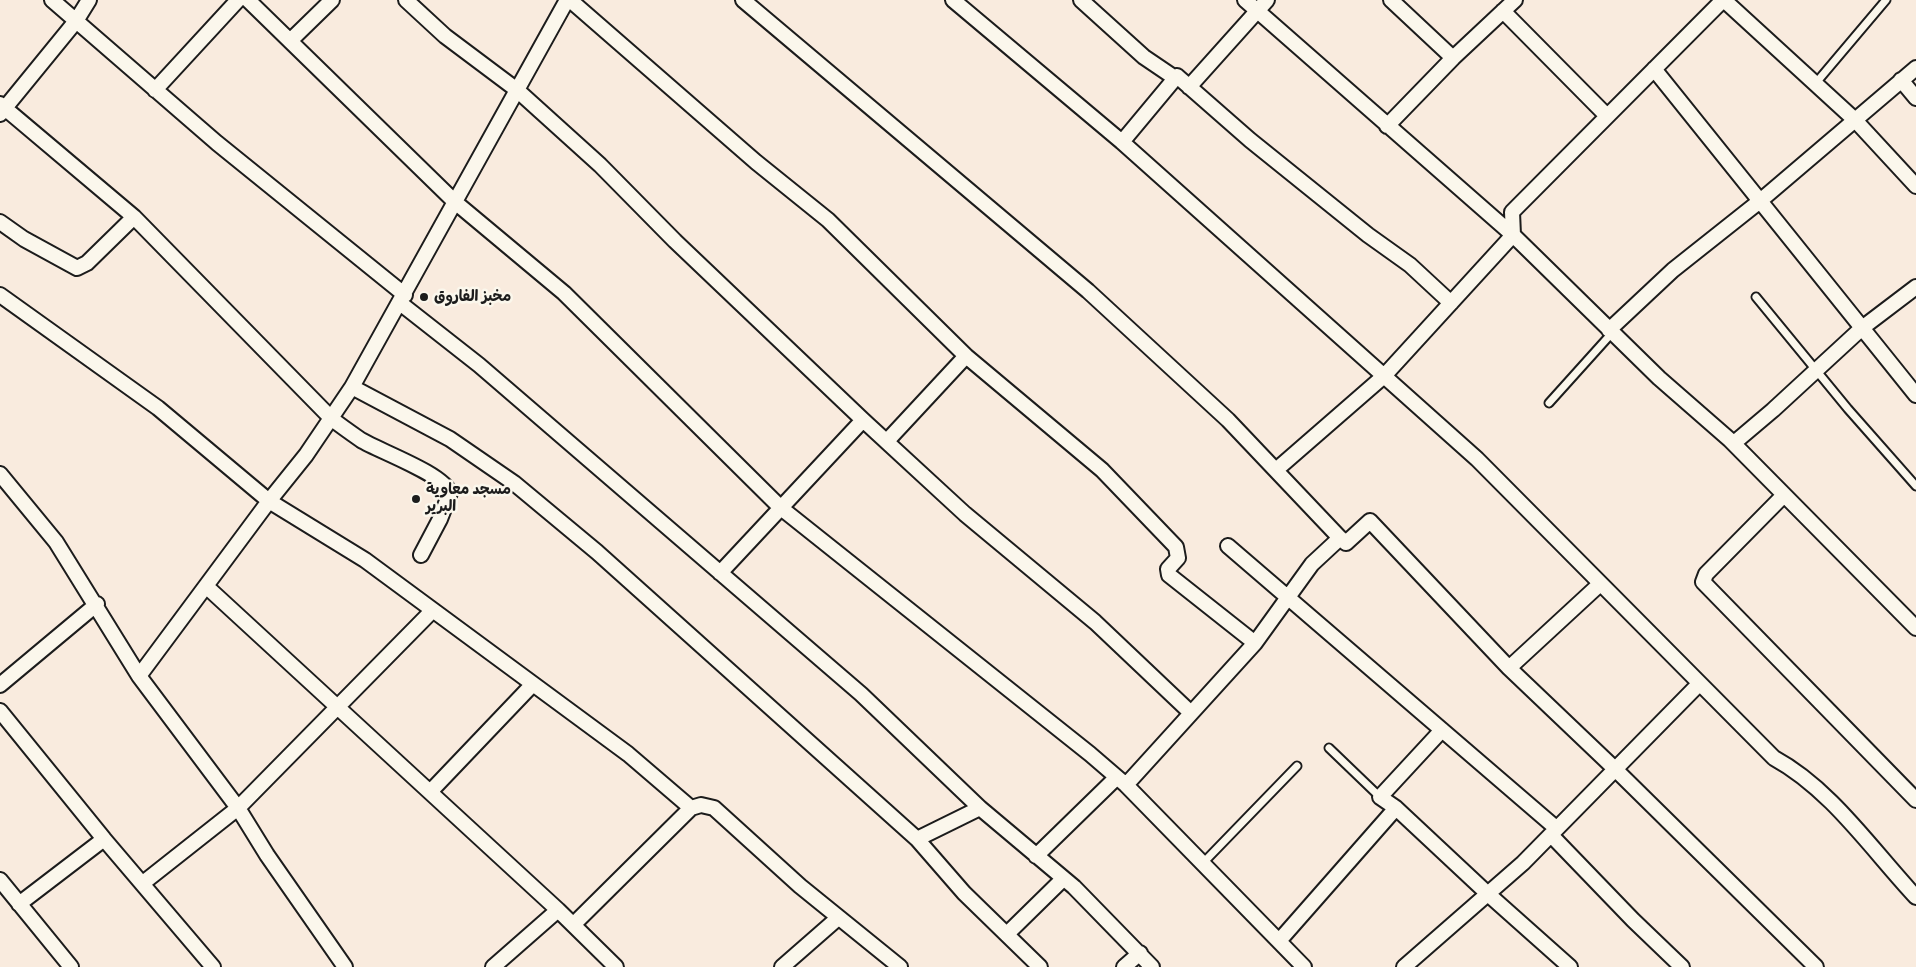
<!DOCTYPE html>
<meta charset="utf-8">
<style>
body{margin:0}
canvas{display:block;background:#f9ebde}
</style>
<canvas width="1916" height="967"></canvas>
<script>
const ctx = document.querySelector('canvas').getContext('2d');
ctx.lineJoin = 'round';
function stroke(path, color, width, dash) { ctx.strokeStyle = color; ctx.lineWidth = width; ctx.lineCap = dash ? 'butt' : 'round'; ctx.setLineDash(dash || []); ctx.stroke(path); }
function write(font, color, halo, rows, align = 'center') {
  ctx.font = font + ' Pangolin,"Playpen Sans Arabic",sans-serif'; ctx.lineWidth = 5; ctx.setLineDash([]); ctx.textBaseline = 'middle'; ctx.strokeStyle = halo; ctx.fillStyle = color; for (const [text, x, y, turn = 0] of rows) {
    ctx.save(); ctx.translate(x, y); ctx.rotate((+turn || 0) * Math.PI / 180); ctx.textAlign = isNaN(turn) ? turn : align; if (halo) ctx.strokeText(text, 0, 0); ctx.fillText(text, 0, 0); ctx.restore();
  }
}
const lane = new Path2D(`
 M1815 84 1886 0
 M1756 297 1848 409 1916 486
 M1549 403 1612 333
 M1329 748 1380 797
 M1203 863 1297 766`);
const street = new Path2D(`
 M52 0 217 143 405 295
 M248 0 455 202 564 293 781 508 1090 754 1126 785 1304 967
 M406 0 445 36 517 90 600 165 675 241 863 420 965 514 1095 622 1191 713
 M570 0 756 162 828 220 966 356 1102 470 1176 547 1178 558 1168 569 1169 575 1255 643
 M743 0 1088 291 1228 420 1340 538
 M953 0 1122 142 1477 459 1774 758C1831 789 1872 850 1916 897
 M1081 0 1144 57 1175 78
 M1245 0 1513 235 1659 378 1730 440 1916 628
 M1724 0 1855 120 1916 186
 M1503 11 1607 116
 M290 41 332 0
 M1453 58 1515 0
 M1654 69 1916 395
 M1901 80 1916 98
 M1189 87 1267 0
 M155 90 238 0
 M0 104 134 217 332 419C341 426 351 433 361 440 379 451 444 474 450 493L440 519 421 555
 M0 114 76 21 89 0
 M1387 126 1453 58 1391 0
 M1122 142 1177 76 1250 140 1368 235 1410 265 1451 303
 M0 222 24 239 77 268 87 263 134 217
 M0 295 158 408 269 501 365 560 628 754 691 808 701 805 714 808 800 886 900 967
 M400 303 479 365 861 694 980 808
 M1609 330 1673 270 1760 201 1916 68
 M352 387 450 439 514 483 597 552 917 839 980 808 1074 887 1152 967
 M887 441 966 356
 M1734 443 1773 410 1862 328 1916 287
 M1276 470 1384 376 1513 235 1512 212 1723 0
 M0 474 56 542 139 676 238 808 267 855 345 967
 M1784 495 1706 574 1703 582 1916 800
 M1228 546 1556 828
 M720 573 863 420
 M207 587 558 910 616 967
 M1509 668 1600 584
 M139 676 269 501 306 455 352 387 567 0
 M0 685 97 604
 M0 711 104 839 213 967
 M1442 730 1380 797 1396 808 1488 894 1570 967
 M1126 785 1255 643 1312 564 1340 538 1346 543 1370 521 1509 668 1615 769 1816 967
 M430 792 533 684
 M1551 835 1633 920 1682 967
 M917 839 964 893 1040 967
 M1036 856 1116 778
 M0 880 71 967
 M143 883 238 808 433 610
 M19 904 104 839
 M574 924 691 808
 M1008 933 1062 880
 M1279 941 1396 808
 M493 967 558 910
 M782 967 838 918
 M1124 967 1140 953
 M1404 967 1523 863 1699 684`);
stroke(lane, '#1c1c1c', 11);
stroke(street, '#1c1c1c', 18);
stroke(lane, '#fbf7ec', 7);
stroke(street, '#fbf7ec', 14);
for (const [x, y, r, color] of [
 [424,297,5,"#1c1c1c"],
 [416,499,5,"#1c1c1c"]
]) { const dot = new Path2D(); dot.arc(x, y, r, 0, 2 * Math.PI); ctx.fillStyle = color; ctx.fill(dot); stroke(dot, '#fbf7ec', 2); }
write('bold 15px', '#1c1c1c', '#fbf7ec', [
 ["مخبز الفاروق",434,297],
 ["مسجد معاوية",426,490],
 ["البرير",426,507]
], 'left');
</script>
